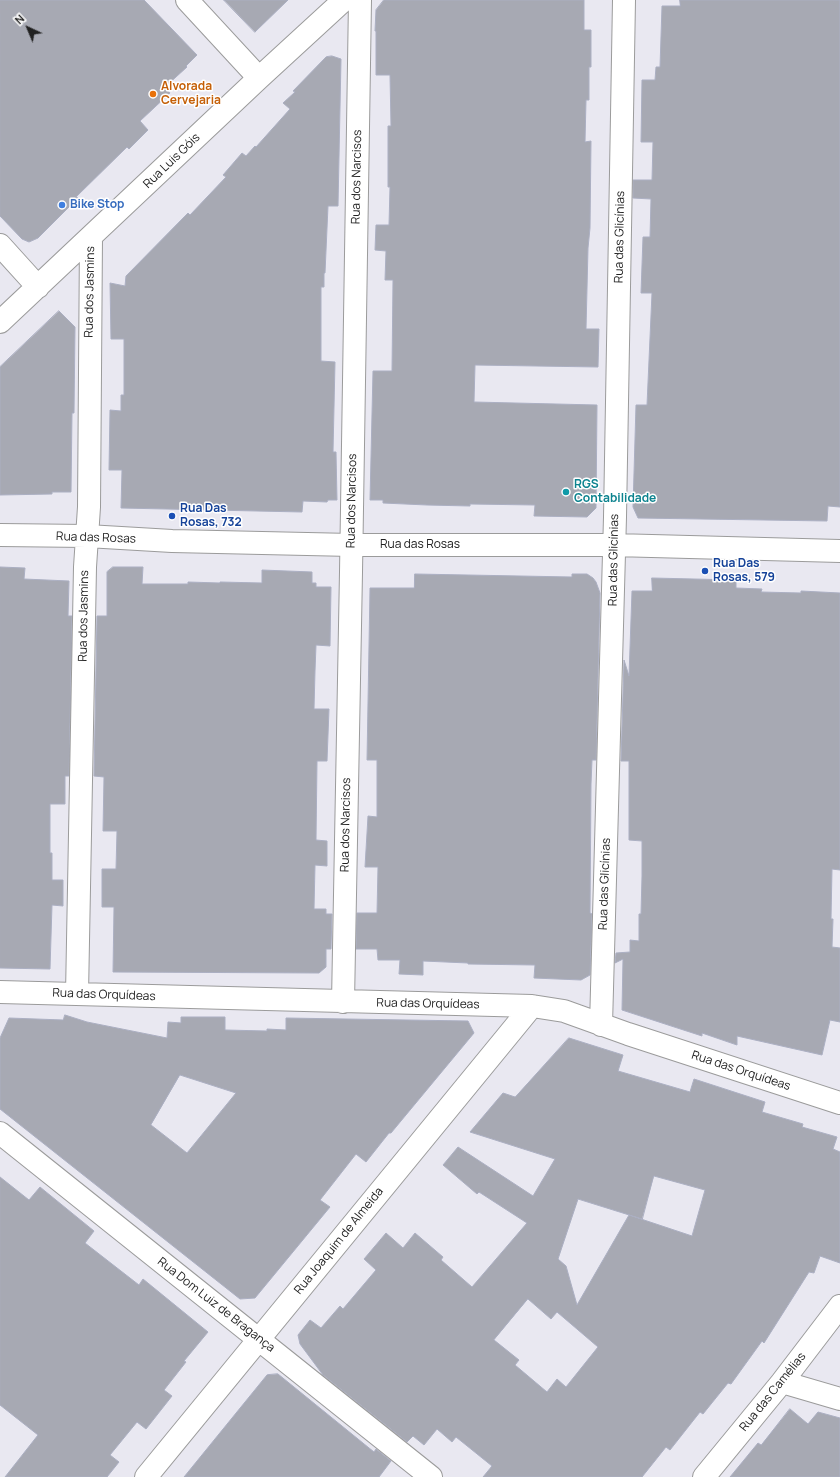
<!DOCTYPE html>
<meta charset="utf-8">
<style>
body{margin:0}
#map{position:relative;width:840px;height:1477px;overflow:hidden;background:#e9e8f1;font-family:Manrope,sans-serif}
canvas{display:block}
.north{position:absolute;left:8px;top:8px;width:40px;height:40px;-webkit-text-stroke:3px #fff;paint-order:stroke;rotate:316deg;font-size:11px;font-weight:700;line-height:16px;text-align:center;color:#212121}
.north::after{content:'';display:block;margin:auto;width:14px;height:18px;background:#212121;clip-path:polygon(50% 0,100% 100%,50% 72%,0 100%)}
</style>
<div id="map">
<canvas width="840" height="1477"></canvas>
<div class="north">N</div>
</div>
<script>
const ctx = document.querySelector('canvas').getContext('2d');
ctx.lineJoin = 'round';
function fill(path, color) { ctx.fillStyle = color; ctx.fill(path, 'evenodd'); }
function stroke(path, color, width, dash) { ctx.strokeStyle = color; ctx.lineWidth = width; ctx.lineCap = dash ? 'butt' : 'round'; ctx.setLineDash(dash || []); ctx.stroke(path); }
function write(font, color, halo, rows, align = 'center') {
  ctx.font = font + ' Manrope,sans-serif'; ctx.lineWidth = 3; ctx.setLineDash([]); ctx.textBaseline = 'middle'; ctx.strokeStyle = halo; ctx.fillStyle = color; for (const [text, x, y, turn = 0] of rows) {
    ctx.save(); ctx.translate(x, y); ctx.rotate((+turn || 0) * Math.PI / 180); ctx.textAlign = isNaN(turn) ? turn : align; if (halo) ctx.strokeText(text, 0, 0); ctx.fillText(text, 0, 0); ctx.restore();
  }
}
const building = new Path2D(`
 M0 0H144L197 55 186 66 187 67 165 87 170 93 140 121 148 130 129 149 127 147 76 197 78 198 38 238 29 242 22 239 0 216Z
 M224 0H288L255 32Z
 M384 0H584V30H591V67H589V100H586L585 142 591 141 590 228 588 248 586 329H599L598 367 475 365 474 402 597 405 596 508 587 517 534 516 535 505 470 504V506L427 505 383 503V500H370L373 371H392L393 280H385L386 251 375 250 376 225H389L390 187H388V126H391L390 75H376V31H375L376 10Z
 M680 0H840V507L828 506 827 521 638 518 633 507 636 405H647L652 293H641L643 237H650L651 199 633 198V180H652L653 142H641L642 80H655L656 67H660L662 6H680Z
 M332 56 341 59 338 206H328L325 273H324V287H321V361L335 362 333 452H336L337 500H328L327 502 303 501 302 512 121 508 122 470H109L110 410 121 411V395H124V339H111L110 283 125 286 126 276 188 213 190 215 226 177 223 175 242 153 246 156 255 146 256 147 290 109 283 103 295 92 293 91 326 57Z
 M59 311 75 327 74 413H72L71 492H52V494L0 495V367Z
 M0 567 25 568 24 579 69 581 68 616H72L69 776H65V804H50V853H52V880H63V906L52 905 50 969 0 968Z
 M113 567H143L142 584H188V582L220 583V582L262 583V570L312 572V583H316V587H331L330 646 316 645 315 671 314 709H329L327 761H317L316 840 327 841V866L315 865 314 909H326V914H332L331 949H326V967L319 973 113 972 114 907H102V869H116L117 831H103L104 777 94 776 97 616H107V572Z
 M415 574 572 577V574H587L593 578 596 582 600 593 596 760H592L591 784 590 913 592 914 590 975 581 980 534 978 535 965 468 964V963L423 961V975L399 974 400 960H378L377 949H356L357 913H377L378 867H365L368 816 377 817V760H367L370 588H414Z
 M652 578 736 580V588L762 589 761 592 801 593V591L840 593V870L832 869 831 919H833L832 947 840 948V1022L830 1020 822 1055 737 1036V1045L702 1033V1036L622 1010 623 959 615 963 616 953 630 952V940L639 941V914H641L642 876V841L629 840V761H621L624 660 629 676 632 591H652Z
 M65 1015 87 1022 167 1038 168 1022 181 1023V1017H225V1030L267 1031V1029L286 1030V1018L468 1021 474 1033 391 1133H389L366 1162 356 1154 320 1200 330 1207 255 1298 240 1299 0 1109V1038L9 1018 63 1020ZM180 1075 236 1093 187 1153 151 1125Z
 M569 1038 623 1055 618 1071 690 1092 694 1079 765 1102 762 1112 803 1124 802 1127 837 1137 833 1149 840 1152V1263L820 1256 814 1273 809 1272 764 1343 762 1341 731 1384 728 1383 703 1414 700 1412 670 1450 666 1447 642 1477H483L492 1466 456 1437 452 1442 437 1429 424 1445 413 1436 407 1442 323 1375 300 1344 298 1335 310 1320 321 1328 340 1306 343 1309 376 1270 364 1259 386 1233 403 1248 415 1233 443 1257 441 1260 472 1287 527 1223 479 1192 477 1194 443 1165 458 1147 533 1196 555 1159 470 1132 503 1093 515 1097ZM654 1176 705 1190 692 1236 629 1215 577 1305 566 1266 558 1259 578 1199 642 1219ZM528 1299 551 1319 557 1312 598 1347 566 1387 557 1379 547 1392 515 1365 519 1360 494 1340Z
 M0 1177 29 1200 40 1187 94 1231 85 1243 139 1285 143 1279 208 1332 184 1361 186 1362 164 1390 172 1396 146 1429 137 1422 110 1455 119 1462 107 1477H5L38 1435 0 1405Z
 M278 1374 374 1452 376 1449 391 1461 379 1477H184L267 1375Z
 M790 1409 808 1424 818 1412 840 1418V1477H730L758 1443 761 1445Z`);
fill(building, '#a7a9b3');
stroke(building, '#abafc2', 1);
const minor = new Path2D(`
 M187 0 259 78
 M0 245 38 287
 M0 322 259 78 344 0
 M0 535 87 536 172 541 352 545H614L840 551
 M0 992 532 1006 564 1011 628 1034 840 1103
 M77 994 85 567 89 507 91 237
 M343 1002 351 572 360 0
 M601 1025 615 517 624 0
 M0 1133 431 1477
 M782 1382 840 1399
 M146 1477 532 1006
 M704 1477 782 1382 840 1306`);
stroke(minor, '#9b9b9b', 24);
stroke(minor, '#fff', 22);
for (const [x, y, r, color] of [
 [153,94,4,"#e8710a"],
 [62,205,4,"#3f7fe0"],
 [566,492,4,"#0f9aa8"],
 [172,516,4,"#1a4fb4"],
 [705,571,4,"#1a4fb4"]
]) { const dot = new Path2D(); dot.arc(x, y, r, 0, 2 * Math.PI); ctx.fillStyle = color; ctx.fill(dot); stroke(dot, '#fff', 1.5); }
write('bold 12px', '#c56008', '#fff', [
 ["Alvorada",161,87],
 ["Cervejaria",161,101]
], 'left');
write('12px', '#212121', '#fff', [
 ["Rua Luis Góis",172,161,-44],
 ["Rua dos Narcisos",357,177,-89],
 ["Rua das Glicínias",620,237,-89],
 ["Rua dos Jasmins",90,292,-89],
 ["Rua dos Narcisos",352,501,-89],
 ["Rua das Rosas",96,538,2],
 ["Rua das Rosas",420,545],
 ["Rua das Glicínias",614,560,-89],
 ["Rua dos Jasmins",84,616,-89],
 ["Rua dos Narcisos",346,825,-89],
 ["Rua das Glicínias",605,884,-88],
 ["Rua das Orquídeas",104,995,2],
 ["Rua das Orquídeas",428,1004,1],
 ["Rua das Orquídeas",741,1071,18],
 ["Rua Joaquim de Almeida",339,1241,-51],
 ["Rua Dom Luiz de Bragança",216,1305,38],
 ["Rua das Camélias",773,1392,-51]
]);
write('bold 12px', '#366cbe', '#fff', [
 ["Bike Stop",70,205]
], 'left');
write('bold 12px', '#0d838f', '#fff', [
 ["RGS",574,485],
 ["Contabilidade",574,499]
], 'left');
write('bold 12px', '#164399', '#fff', [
 ["Rua Das",180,509],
 ["Rosas, 732",180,523],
 ["Rua Das",713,564],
 ["Rosas, 579",713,578]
], 'left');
</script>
